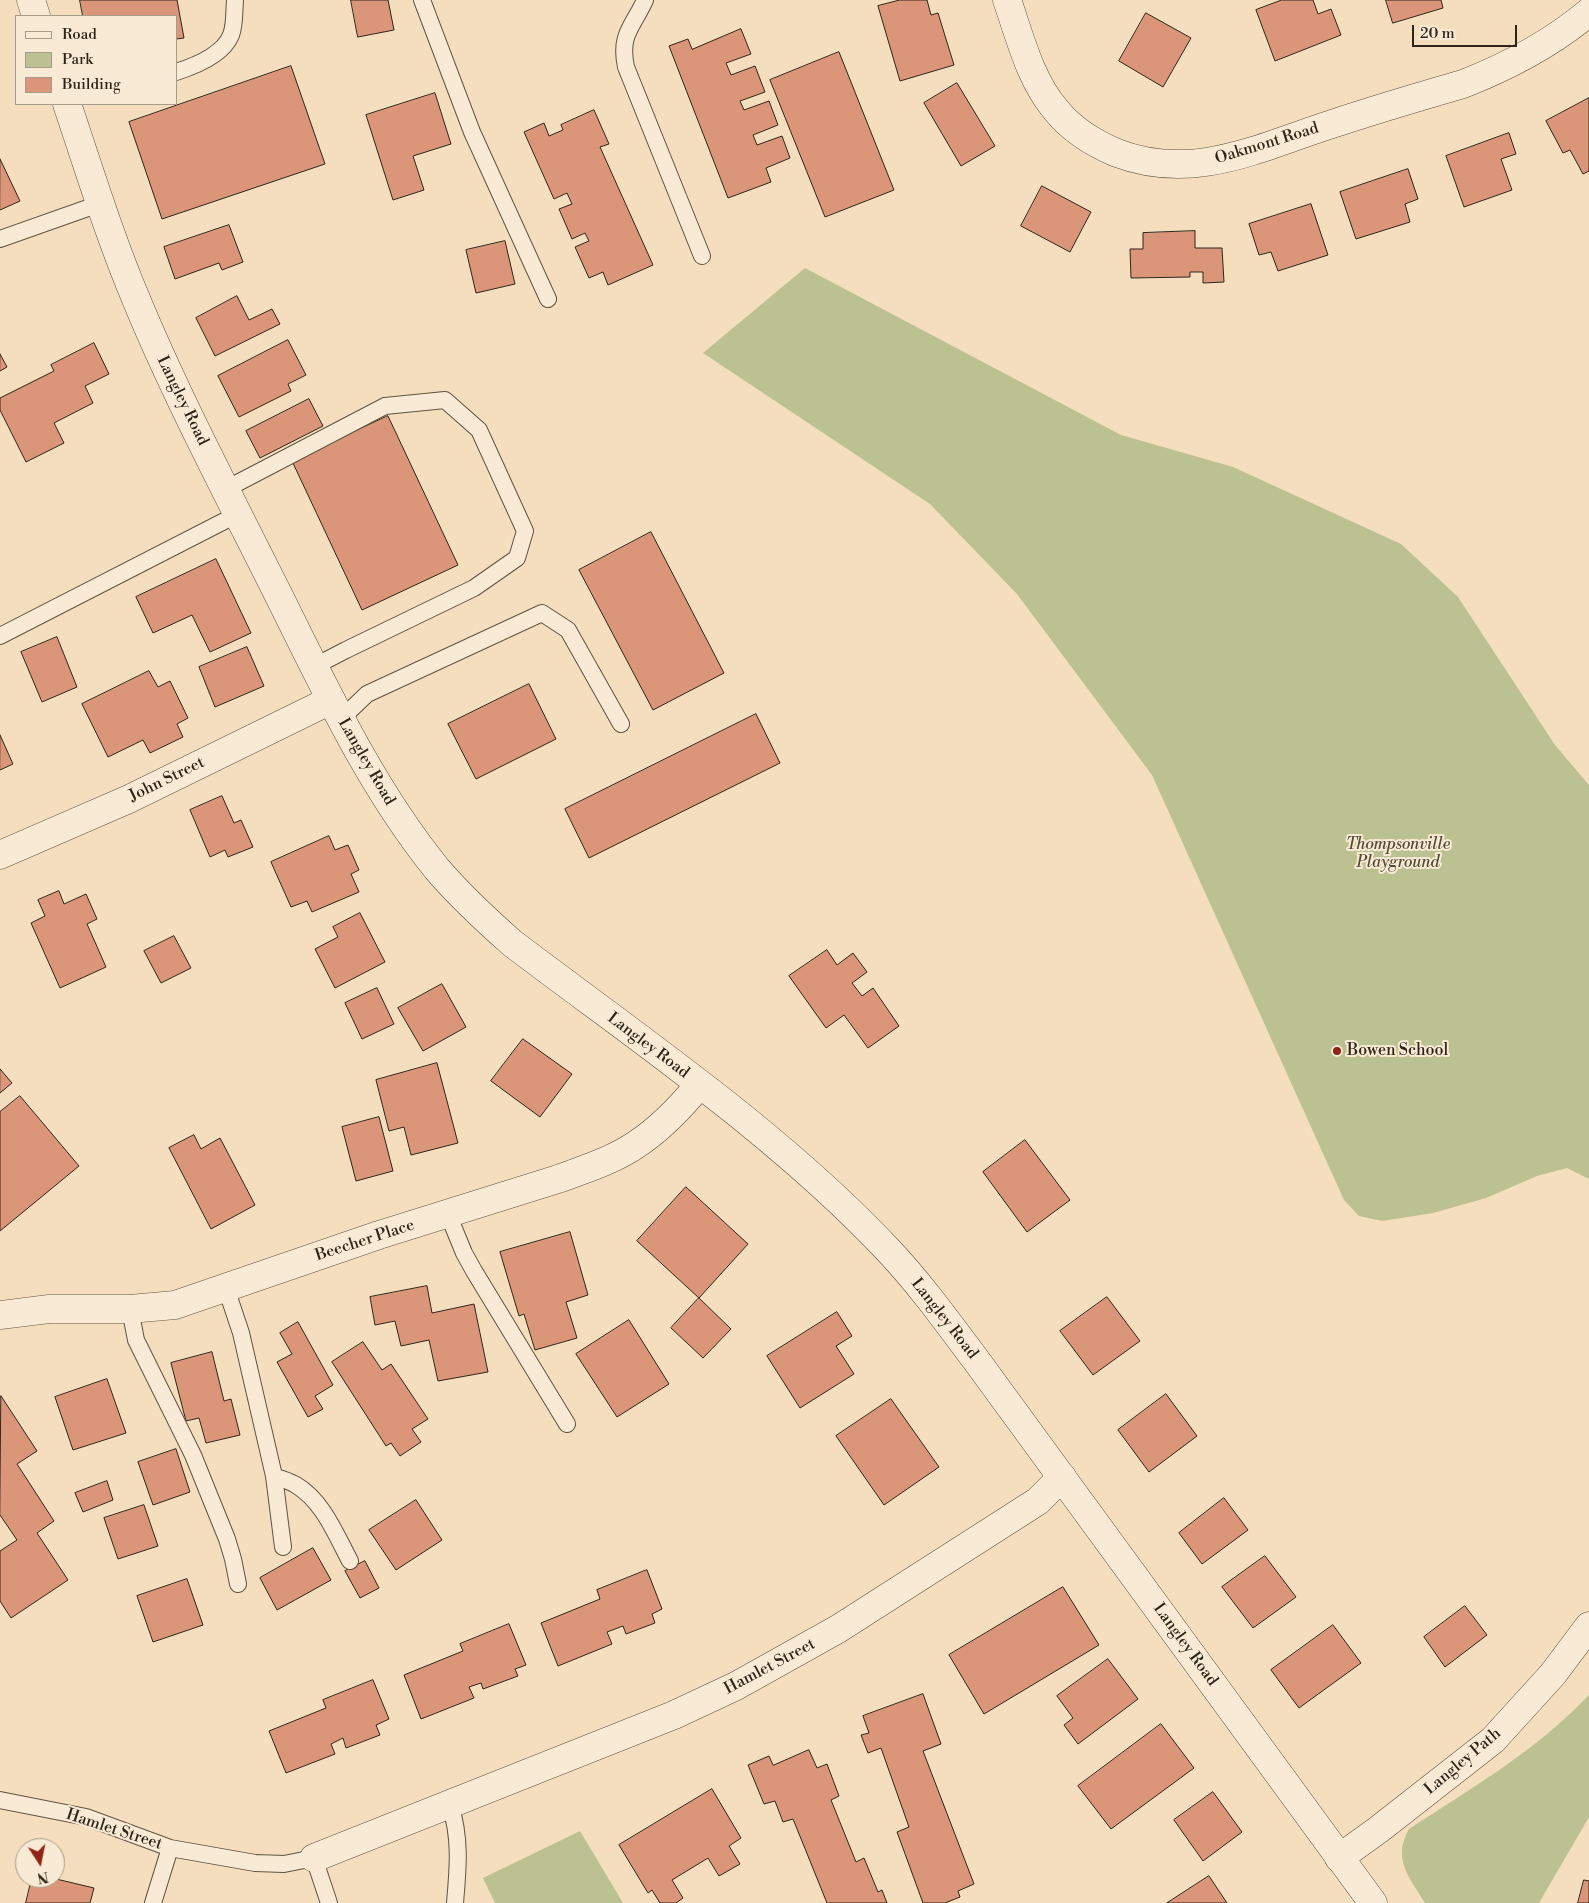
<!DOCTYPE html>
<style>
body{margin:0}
#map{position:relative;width:1589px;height:1903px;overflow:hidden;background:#f4debd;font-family:"Libre Bodoni",serif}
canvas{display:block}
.legend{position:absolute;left:15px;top:15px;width:162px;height:90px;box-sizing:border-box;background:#f8ead4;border:1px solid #a79b89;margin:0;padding:6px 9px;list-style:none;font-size:15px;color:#2e2519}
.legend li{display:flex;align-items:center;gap:10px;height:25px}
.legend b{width:25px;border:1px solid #a79b89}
.north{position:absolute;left:15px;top:1838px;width:50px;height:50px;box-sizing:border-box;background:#f8ead4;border:1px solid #a79b89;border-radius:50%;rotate:169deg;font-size:14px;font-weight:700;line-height:20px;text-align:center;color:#2e2519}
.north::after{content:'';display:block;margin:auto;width:18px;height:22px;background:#8f2418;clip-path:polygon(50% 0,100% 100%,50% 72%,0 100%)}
.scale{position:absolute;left:1412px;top:25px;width:105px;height:22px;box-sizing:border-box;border:2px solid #2e2519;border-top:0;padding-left:6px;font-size:15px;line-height:18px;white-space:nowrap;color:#2e2519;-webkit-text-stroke:4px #f8ead4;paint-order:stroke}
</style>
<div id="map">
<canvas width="1589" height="1903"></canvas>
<ul class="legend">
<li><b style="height:6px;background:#f8ead4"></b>Road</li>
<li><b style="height:14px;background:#bbc191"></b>Park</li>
<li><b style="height:14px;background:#db9679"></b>Building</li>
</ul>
<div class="north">N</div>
<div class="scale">20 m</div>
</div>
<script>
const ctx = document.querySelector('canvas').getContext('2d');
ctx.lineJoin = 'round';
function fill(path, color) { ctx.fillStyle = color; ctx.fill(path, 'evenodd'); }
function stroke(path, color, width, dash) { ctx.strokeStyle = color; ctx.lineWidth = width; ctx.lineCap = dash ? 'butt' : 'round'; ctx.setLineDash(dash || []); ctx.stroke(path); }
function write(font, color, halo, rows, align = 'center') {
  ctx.font = font + ' "Libre Bodoni",serif'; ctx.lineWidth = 4; ctx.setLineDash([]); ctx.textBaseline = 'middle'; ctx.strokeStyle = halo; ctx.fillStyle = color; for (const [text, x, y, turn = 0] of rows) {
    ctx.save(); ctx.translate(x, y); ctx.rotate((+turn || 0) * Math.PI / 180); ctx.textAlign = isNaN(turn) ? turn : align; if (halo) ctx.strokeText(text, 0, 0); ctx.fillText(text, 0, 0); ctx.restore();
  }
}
fill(new Path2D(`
 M805 268 1121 435 1233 467 1401 544 1458 597 1555 745 1589 785V1179L1567 1168 1537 1176 1486 1198 1433 1213 1382 1221 1359 1216 1344 1200 1152 775 1017 594 930 504 703 353Z
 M1589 1695V1817L1539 1903H1425C1409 1877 1392 1859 1409 1829 1472 1788 1537 1750 1589 1695Z
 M580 1831 623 1903H495L483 1878Z`), '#bbc191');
const building = new Path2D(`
 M80 0H177L184 38 176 39V16H83Z
 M351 0H388L394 30 358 37Z
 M900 0H927L931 15 938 13 954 65 900 81 878 6Z
 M1282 0H1313L1318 14 1331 9 1341 35 1275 61 1256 10Z
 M1386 0H1441L1443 8 1393 23Z
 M1146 13 1191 38 1163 87 1119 61Z
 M741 29 751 54 726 63 731 75 755 66 765 92 740 101 744 110 769 101 778 125 753 135 757 145 782 136 790 158 766 168 771 182 728 198 669 46 688 39 692 49Z
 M839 52 894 190 825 217 770 80Z
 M291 66 325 164 162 219 129 122Z
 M957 83 995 146 961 166 924 103Z
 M435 93 451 144 413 156 424 190 393 200 366 115Z
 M1589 98V171L1583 174 1570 150 1563 153 1546 121Z
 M594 110 609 144 600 147 653 265 608 285 603 272 589 278 575 247 589 241 585 233 572 239 559 209 572 204 567 193 554 199 524 132 544 123 549 136 563 130 561 125Z
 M1509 133 1516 154 1501 159 1512 190 1464 207 1446 156Z
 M0 159 20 201 0 210Z
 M1408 169 1418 199 1405 204 1410 222 1356 239 1340 192Z
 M1042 186 1091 212 1070 252 1021 226Z
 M1311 204 1328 255 1278 271 1271 252 1259 255 1249 224Z
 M229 225 243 262 222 270 219 263 175 279 164 247Z
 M1195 231V248H1222L1224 282 1203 283V272H1190V277L1131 278 1130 249H1143V233Z
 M505 241 515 284 476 293 466 250Z
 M237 296 249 320 272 309 280 324 215 356 196 318Z
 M288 340 306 375 288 384 291 391 239 417 218 376Z
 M94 343 109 374 85 386 93 403 54 423 64 443 26 462 0 410V398L54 371 51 365Z
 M0 354 7 367 0 371Z
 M309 399 323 426 260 458 246 431Z
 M388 416 458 565 362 610 292 461Z
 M651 532 724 673 653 710 579 570Z
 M216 559 251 633 210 652 192 615 153 633 136 597Z
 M57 637 77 687 42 702 21 652Z
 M247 647 264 686 215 707 199 667Z
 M149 671 158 687 170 681 188 718 177 724 183 737 150 753 143 740 108 757 82 704Z
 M529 684 556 739 476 779 448 724Z
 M756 714 780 763 589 858 565 809Z
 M0 735 13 764 0 770Z
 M222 796 234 823 241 820 253 847 228 857 225 850 210 857 190 810Z
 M329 836 335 850 348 845 359 870 351 874 359 892 312 912 307 901 291 907 271 862Z
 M59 891 64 904 86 894 97 919 87 924 106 967 60 988 31 923 45 916 38 900Z
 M360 913 385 962 335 988 315 949 338 937 333 927Z
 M174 936 191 968 161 983 144 951Z
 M827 950 837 965 853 953 867 972 852 983 862 996 873 988 899 1026 868 1048 844 1015 826 1028 789 976Z
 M442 984 466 1027 423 1051 398 1008Z
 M377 988 394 1024 362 1039 345 1003Z
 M523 1039 572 1074 540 1117 491 1081Z
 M437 1063 458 1143 411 1155 404 1127 389 1131 376 1080Z
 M0 1069 12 1083 0 1093Z
 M20 1096 79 1166 0 1231V1112Z
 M379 1117 393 1171 356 1181 342 1127Z
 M194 1135 201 1149 220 1138 255 1205 211 1229 169 1148Z
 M1025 1140 1070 1200 1027 1232 983 1172Z
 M686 1187 748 1244 699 1298 637 1241Z
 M570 1232 588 1295 566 1302 577 1338 535 1350 524 1314 519 1316 500 1252Z
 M427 1286 432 1313 474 1304 488 1372 438 1381 429 1340 401 1346 395 1321 375 1325 370 1297Z
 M1107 1297 1140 1341 1093 1375 1060 1331Z
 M699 1298 731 1329 703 1358 671 1328Z
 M837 1312 852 1336 836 1346 854 1374 800 1408 767 1356Z
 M629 1320 669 1384 617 1417 576 1354Z
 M298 1322 333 1385 315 1396 323 1409 308 1417 277 1362 292 1354 280 1333Z
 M363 1342 382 1370 391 1364 428 1419 412 1429 421 1442 400 1456 391 1443 386 1446 332 1362Z
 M212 1352 224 1401 231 1399 240 1435 206 1443 199 1418 186 1421 171 1363Z
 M107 1379 126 1433 73 1450 55 1397Z
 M1166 1394 1197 1436 1149 1472 1118 1430Z
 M1 1396 37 1451 17 1464 54 1521 37 1533 68 1580 11 1618 0 1601V1551L17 1540 0 1515Z
 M891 1399 939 1467 884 1505 836 1436Z
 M176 1449 190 1492 153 1505 138 1462Z
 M107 1481 113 1500 83 1512 75 1493Z
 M1224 1498 1248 1530 1202 1564 1179 1533Z
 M416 1500 442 1540 396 1570 369 1530Z
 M144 1505 158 1546 118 1559 104 1518Z
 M313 1548 331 1580 277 1610 260 1578Z
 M1265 1556 1296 1597 1253 1628 1222 1587Z
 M365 1561 379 1588 360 1598 345 1571Z
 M647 1570 662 1609 652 1614 655 1623 626 1634 623 1626 607 1632 612 1644 558 1666 541 1623 600 1599 597 1590Z
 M187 1579 203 1625 153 1642 137 1596Z
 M1063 1587 1099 1645 984 1714 949 1655Z
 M1465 1606 1487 1635 1445 1667 1424 1637Z
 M509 1624 526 1665 515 1669 518 1676 483 1689 481 1683 469 1687 474 1698 421 1719 404 1675 463 1651 460 1644Z
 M1333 1625 1361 1663 1299 1708 1271 1670Z
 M1108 1659 1138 1699 1078 1744 1064 1725 1073 1718 1057 1696Z
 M373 1680 389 1719 376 1725 380 1735 346 1748 343 1738 331 1744 335 1754 286 1773 269 1731 326 1708 323 1700Z
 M923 1694 941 1744 923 1751 974 1884 958 1891 960 1897 945 1903H923L897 1832 909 1827 881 1748 868 1753 861 1735 869 1733 863 1716Z
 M1161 1724 1194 1768 1111 1829 1078 1786Z
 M809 1750 817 1768 827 1764 839 1796 831 1800 856 1862 864 1858 878 1892 882 1890 887 1903H827L793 1819 783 1822 775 1801 764 1804 748 1765 769 1756 773 1765Z
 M712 1789 741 1838 729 1846 740 1864 719 1876 708 1858 672 1880 683 1898 676 1903H660L652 1890 648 1893 619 1845Z
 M1213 1792 1242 1832 1203 1861 1174 1820Z
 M1209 1876 1227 1903H1167Z
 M32 1878H52L94 1888 90 1903H26Z
 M1584 1880 1589 1881V1903H1578Z`);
fill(building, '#db9679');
stroke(building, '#2e2519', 1);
const service = new Path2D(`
 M422 0 472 132 548 299
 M645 0C633 27 619 34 626 67L702 256
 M176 72C195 66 223 55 231 35 235 25 234 11 235 0
 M0 239 102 203
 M226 489 385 406 445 400 479 430 525 531 517 558 474 588 346 650 315 666
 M0 636 238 514
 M341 719 367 694 542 613 568 630 621 724
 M448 1214 464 1253 474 1271 567 1424
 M226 1288 241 1333 274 1476 283 1547
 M130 1309 136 1340 193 1455 227 1539 233 1559 238 1584
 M274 1476C281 1479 290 1481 296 1485 323 1501 336 1535 350 1561
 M0 1800 86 1817 170 1848 255 1863 284 1864 314 1858 329 1903
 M450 1805C461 1837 458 1869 455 1903
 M153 1903 170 1848`);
const minor = new Path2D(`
 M1007 0C1020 37 1030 80 1056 110 1072 130 1093 143 1117 153 1193 182 1258 148 1329 125 1374 110 1418 97 1463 84 1509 66 1551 44 1589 12
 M0 855 129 799 331 700
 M0 1315 49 1309H130L175 1305 379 1235 558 1179C585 1169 614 1160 637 1144 661 1128 681 1107 699 1085
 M314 1858 674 1715 736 1686 838 1629 1038 1501 1062 1477
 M1339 1858 1378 1830 1493 1740 1553 1674 1589 1626`);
const tertiary = new Path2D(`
 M31 0 36 16
 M67 104C89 169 109 235 136 299 177 398 228 494 276 590 324 686 369 785 437 869 460 896 486 920 512 943 641 1041 778 1133 889 1251 921 1285 948 1323 976 1360L1373 1903`);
stroke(service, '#605342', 18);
stroke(minor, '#605342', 29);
stroke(tertiary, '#605342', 29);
stroke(service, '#f8ead4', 16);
stroke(minor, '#f8ead4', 28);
stroke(tertiary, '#f8ead4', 28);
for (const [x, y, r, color] of [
 [1337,1051,5,"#8f2418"]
]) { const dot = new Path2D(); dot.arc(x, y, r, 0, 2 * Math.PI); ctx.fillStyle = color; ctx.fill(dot); stroke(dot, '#f8ead4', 2); }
write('16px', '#2e2519', '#f8ead4', [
 ["Oakmont Road",1267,144,-17],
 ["Langley Road",182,401,64],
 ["Langley Road",366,762,60],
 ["John Street",167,780,-26],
 ["Langley Road",648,1046,37],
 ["Beecher Place",365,1241,-18],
 ["Langley Road",944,1319,52],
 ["Langley Road",1185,1645,54],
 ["Hamlet Street",770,1667,-28],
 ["Langley Path",1463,1762,-40],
 ["Hamlet Street",114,1830,18]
]);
write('italic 16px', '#514c37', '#f8ead4', [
 ["Thompsonville",1398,845],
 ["Playground",1398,863]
]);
write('16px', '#2e2519', '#f8ead4', [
 ["Bowen School",1347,1051]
], 'left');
</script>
